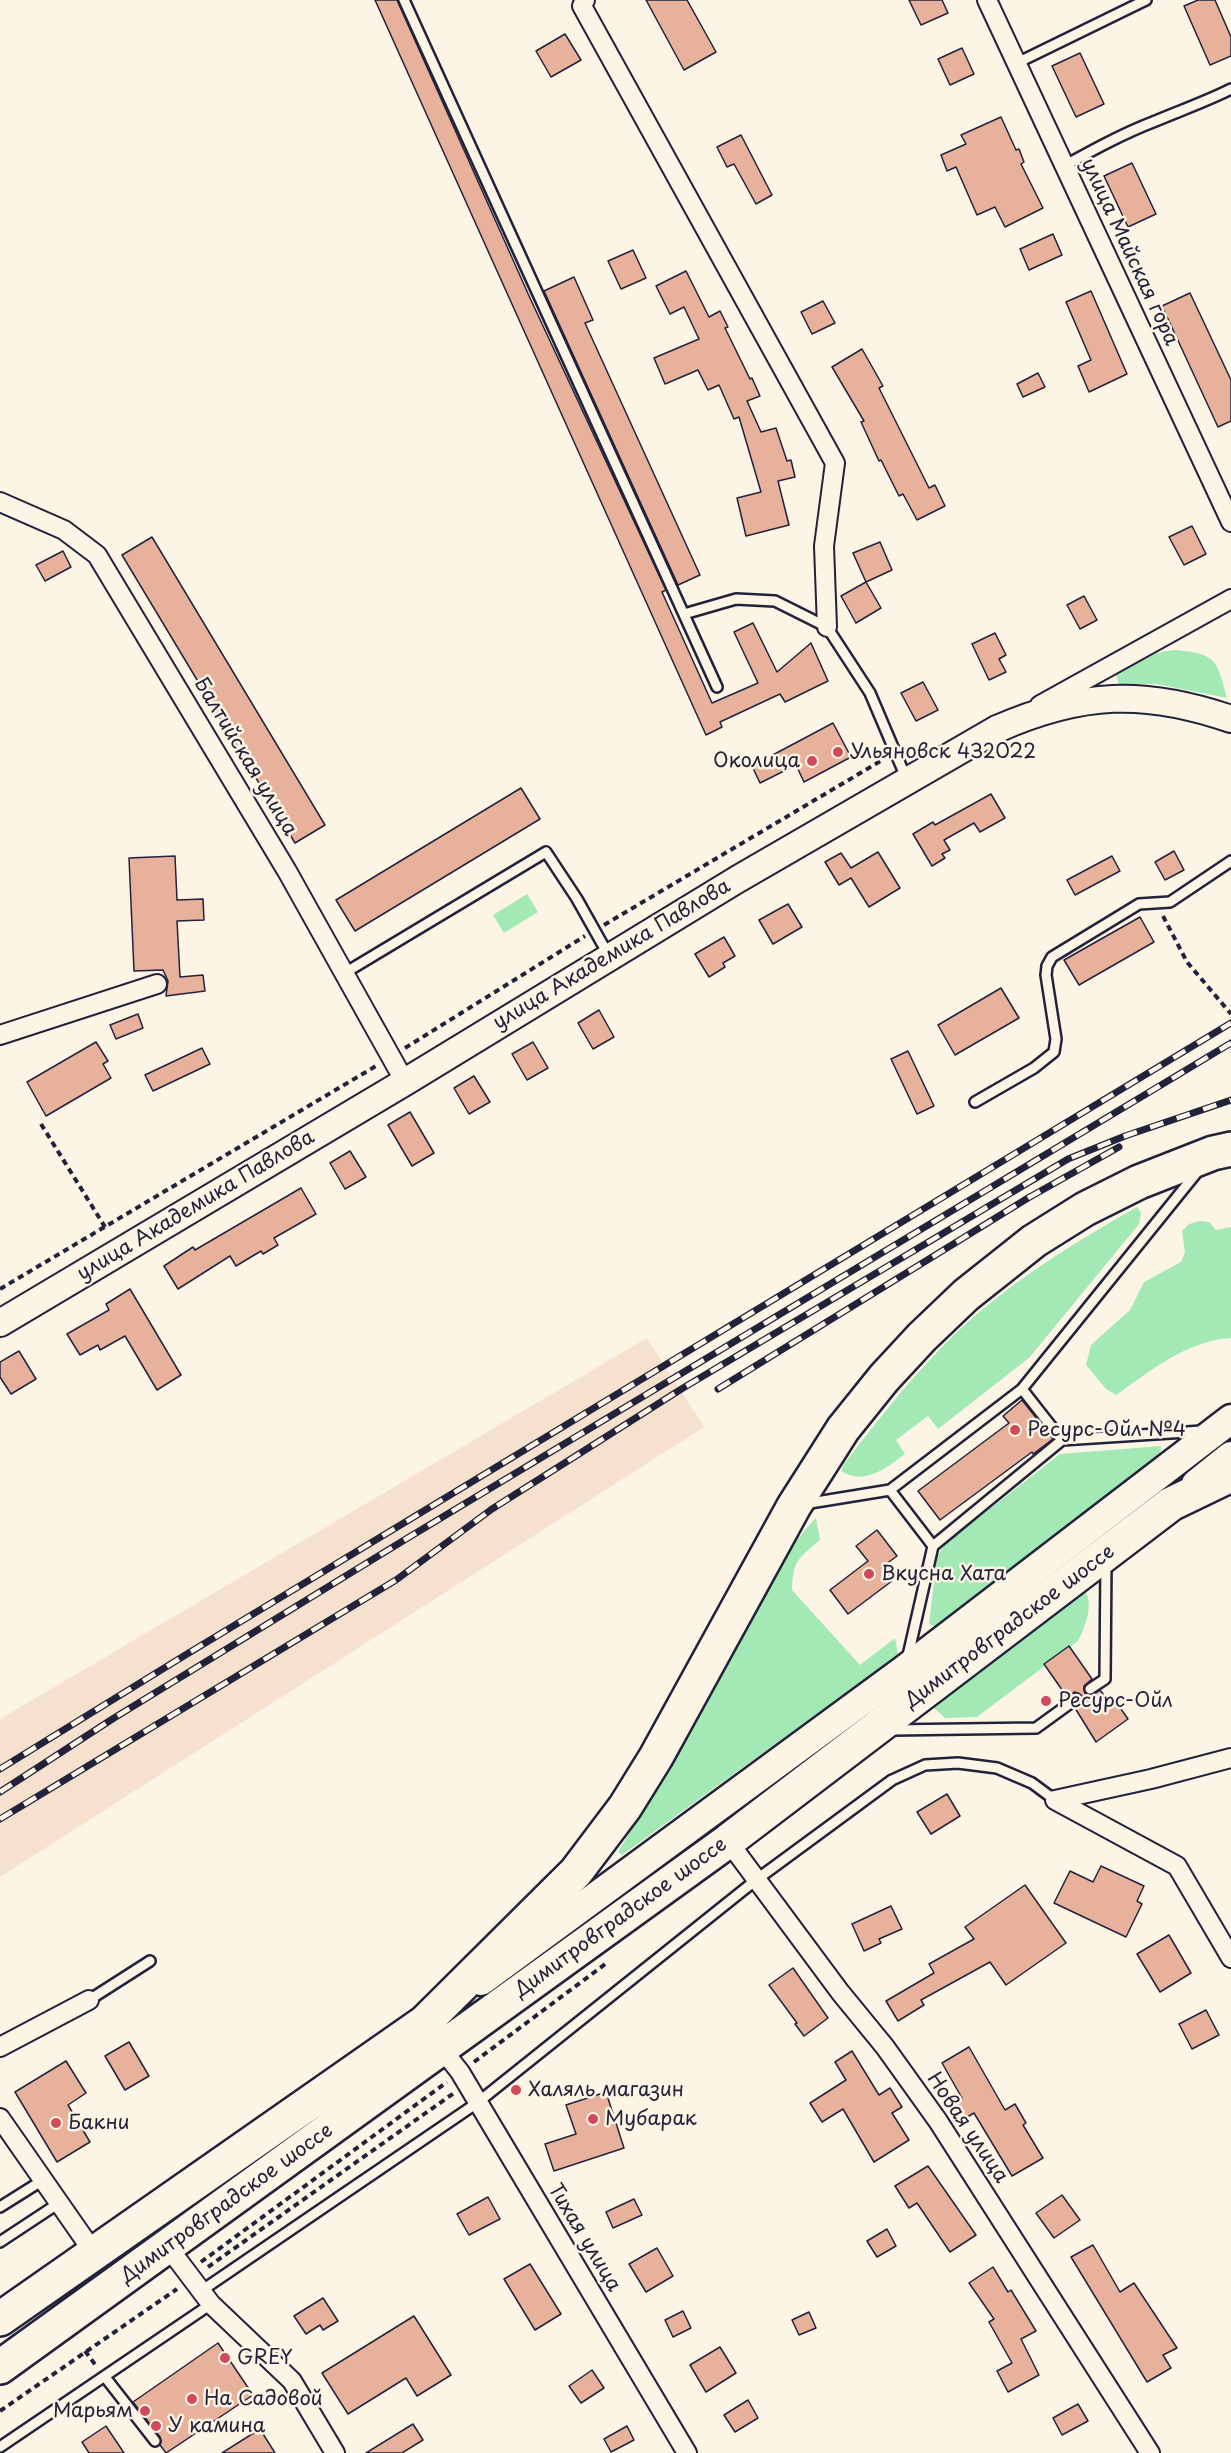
<!DOCTYPE html>
<meta charset="utf-8">
<style>
body{margin:0}
canvas{display:block;background:#fcf5e5}
</style>
<canvas width="1231" height="2453"></canvas>
<script>
const ctx = document.querySelector('canvas').getContext('2d');
ctx.lineJoin = 'round';
function fill(path, color) { ctx.fillStyle = color; ctx.fill(path, 'evenodd'); }
function stroke(path, color, width, dash) { ctx.strokeStyle = color; ctx.lineWidth = width; ctx.lineCap = dash ? 'butt' : 'round'; ctx.setLineDash(dash || []); ctx.stroke(path); }
function write(font, color, halo, rows, align = 'center') {
  ctx.font = font + ' "Playpen Sans",sans-serif'; ctx.lineWidth = 5; ctx.setLineDash([]); ctx.textBaseline = 'middle'; ctx.strokeStyle = halo; ctx.fillStyle = color; for (const [text, x, y, turn = 0] of rows) {
    ctx.save(); ctx.translate(x, y); ctx.rotate((+turn || 0) * Math.PI / 180); ctx.textAlign = isNaN(turn) ? turn : align; if (halo) ctx.strokeText(text, 0, 0); ctx.fillText(text, 0, 0); ctx.restore();
  }
}
fill(new Path2D(`
 M647 1338 704 1427 0 1877V1719Z`), '#f6e1cf');
fill(new Path2D(`
 M1173 650C1216 653 1217 659 1227 698L1156 684 1119 685 1116 674 1157 653Z
 M527 894 538 912 504 933 493 915Z
 M1137 1207 1141 1213 1139 1224 1029 1358 938 1429 928 1416 896 1440 905 1454C886 1468 865 1486 841 1471L844 1464C885 1411 927 1357 977 1314 1026 1272 1081 1239 1137 1207Z
 M1199 1221 1209 1222 1216 1230 1231 1227V1338C1186 1341 1152 1370 1116 1395L1106 1389 1086 1365 1091 1345 1130 1310 1144 1282 1181 1262 1185 1252 1182 1231 1189 1224Z
 M1161 1446 1160 1459 937 1627 929 1624 937 1557 945 1544 1060 1454Z
 M816 1518 820 1540C798 1559 793 1560 792 1590L860 1665 895 1638 898 1655 622 1855 618 1852C658 1785 697 1718 734 1650 759 1606 780 1554 816 1518Z
 M1085 1591C1094 1605 1085 1627 1078 1641L977 1717 945 1718 933 1707Z`), '#a3e9b5');
const building = new Path2D(`
 M375 0H397L530 298 666 590 662 592 712 703 758 683 734 632 753 623 777 672 811 643 828 681 785 702 780 694 720 722 722 727 706 735Z
 M646 0H687L716 52 684 70Z
 M909 0H942L948 13 921 25Z
 M1198 0H1215L1231 37V56L1210 65 1184 6Z
 M565 34 581 60 551 77 536 51Z
 M962 48 974 74 950 85 938 59Z
 M1080 53 1104 104 1076 117 1052 66Z
 M1001 117 1016 150 1019 149 1024 162 1021 164 1043 208 1005 227 995 207 977 215 956 167 947 171 941 155 966 144 961 135Z
 M741 135 772 195 756 204 734 164 727 167 717 147Z
 M1132 163 1156 214 1128 227 1104 176Z
 M1053 234 1062 255 1029 270 1020 249Z
 M633 250 646 278 621 289 608 261Z
 M686 271 709 317 720 311 728 327 725 328 750 379 752 378 760 396 747 401 761 432 776 428 787 461 791 460 795 477 778 481 789 525 746 536 737 498 761 492 739 417 734 419 719 385 708 390 698 370 665 384 654 358 699 339 684 307 670 314 656 286Z
 M574 277 593 320 585 323 700 575 678 585 544 291Z
 M1091 291 1127 374 1089 392 1078 366 1091 360 1066 302Z
 M1190 293 1231 380V421L1218 427 1162 306Z
 M823 301 835 323 812 334 801 312Z
 M862 349 883 386 879 388 929 488 935 485 945 506 917 520 903 494 899 496 881 460 879 461 861 422 864 421 832 367Z
 M1038 373 1045 387 1023 397 1017 384Z
 M1192 526 1206 554 1184 565 1169 537Z
 M152 537 325 825 295 843 122 555Z
 M880 542 892 570 866 582 853 553Z
 M63 551 71 567 45 581 36 565Z
 M866 582 881 608 856 623 841 596Z
 M1084 596 1097 620 1080 629 1067 605Z
 M995 633 1006 655 999 659 1006 672 989 680 972 644Z
 M923 682 938 710 916 721 901 693Z
 M833 723 851 757 804 782 796 765 760 783 752 766Z
 M521 788 540 819 355 931 336 900Z
 M991 794 1005 818 980 832 974 823 944 840 950 850 942 854 945 858 932 866 913 834 933 822 935 825Z
 M1174 851 1184 870 1165 880 1155 862Z
 M878 852 900 888 869 907 851 878 839 885 825 862 841 853 851 868Z
 M175 856 177 900 203 899 204 920 177 921 180 977 203 975 205 991 166 996 168 981 163 970 134 971 129 858Z
 M1112 856 1120 871 1075 895 1067 880Z
 M788 904 802 927 773 944 759 920Z
 M1140 917 1154 942 1079 985 1064 960Z
 M724 937 735 956 723 963 725 967 709 977 695 954Z
 M1001 988 1019 1018 955 1055 938 1025Z
 M599 1010 614 1037 593 1049 578 1023Z
 M138 1014 143 1028 116 1039 110 1025Z
 M96 1042 108 1061 103 1064 111 1078 46 1116 27 1082Z
 M533 1042 548 1068 527 1080 512 1054Z
 M202 1048 210 1064 153 1091 145 1075Z
 M908 1051 934 1106 917 1114 891 1059Z
 M474 1076 490 1102 469 1114 454 1088Z
 M410 1112 434 1153 412 1166 388 1125Z
 M350 1151 366 1177 345 1189 330 1163Z
 M301 1188 316 1214 274 1238 278 1245 263 1254 261 1251 236 1266 230 1256 178 1289 164 1266 193 1247 195 1250Z
 M130 1289 181 1375 157 1390 125 1336 100 1350 98 1345 80 1355 67 1334 109 1310 106 1304Z
 M19 1351 36 1379 11 1394 0 1377V1362Z
 M1022 1400 1053 1439 1033 1454 1032 1452 940 1520 918 1491 1009 1423 1003 1416Z
 M877 1530 897 1556 882 1567 892 1581 848 1614 830 1590 868 1561 856 1546Z
 M1069 1646 1092 1679 1084 1686 1085 1693 1091 1696 1100 1690 1106 1698 1111 1695 1128 1719 1096 1742 1075 1708 1082 1702V1696L1075 1692 1067 1697 1044 1664Z
 M947 1794 960 1816 931 1834 917 1812Z
 M1101 1866 1144 1886 1137 1901 1142 1904 1126 1937 1054 1903 1070 1871 1093 1882Z
 M1025 1885 1066 1943 1006 1985 990 1962 921 2000 924 2005 898 2021 886 2001 934 1973 929 1964 974 1939 965 1927Z
 M891 1906 902 1929 879 1939 881 1943 864 1951 852 1924Z
 M1169 1935 1191 1973 1160 1992 1137 1954Z
 M793 1968 828 2018 804 2036 795 2024 797 2023 769 1985Z
 M1206 2010 1219 2035 1192 2049 1179 2024Z
 M129 2042 149 2076 125 2090 105 2056Z
 M969 2047 1005 2110 1015 2104 1026 2123 1023 2125 1043 2158 1012 2176 974 2113 964 2119 954 2103 962 2098 942 2063Z
 M852 2051 879 2095 890 2088 902 2107 892 2113 909 2140 874 2162 843 2109 822 2122 810 2103 846 2080 835 2062Z
 M66 2061 86 2093 68 2105 90 2142 57 2162 15 2092Z
 M606 2092 624 2148 554 2171 545 2144 576 2134 566 2105Z
 M928 2166 976 2235 950 2252 917 2203 909 2208 895 2186Z
 M1062 2195 1080 2220 1054 2238 1036 2213Z
 M488 2197 500 2219 469 2235 457 2214Z
 M634 2199 642 2215 613 2228 606 2212Z
 M887 2229 896 2246 877 2257 867 2241Z
 M1093 2245 1120 2292 1134 2283 1177 2348 1163 2355 1171 2368 1147 2382 1071 2257Z
 M657 2248 673 2276 646 2292 629 2264Z
 M530 2264 561 2314 535 2330 504 2279Z
 M993 2267 1008 2292 1011 2290 1036 2331 1021 2339 1039 2375 1008 2392 997 2371 1012 2363 989 2322 994 2319 969 2283Z
 M323 2298 338 2321 323 2330 320 2325 306 2334 294 2316Z
 M683 2311 691 2328 673 2337 665 2320Z
 M809 2312 816 2328 799 2335 792 2320Z
 M414 2316 451 2375 417 2396 406 2378 348 2414 322 2373Z
 M218 2343 253 2395 166 2453 160 2445V2437L133 2402Z
 M720 2347 736 2373 706 2392 690 2365Z
 M592 2370 604 2388 581 2403 569 2386Z
 M748 2400 758 2418 735 2432 724 2415Z
 M1078 2404 1088 2421 1062 2435 1053 2418Z
 M413 2424 423 2440 402 2453H366Z
 M106 2426 124 2453H89L82 2442Z
 M627 2426 634 2440 611 2452 604 2439Z
 M260 2429 275 2453H222Z`);
fill(building, '#e7b19b');
stroke(building, '#22223b', 1.5);
const lane = new Path2D(`
 M404 0 717 687
 M1017 63 1146 0
 M1064 166C1093 150 1122 134 1153 122 1179 111 1205 102 1231 89
 M684 614 736 599 775 601 827 627 870 693 907 780
 M343 974 546 852 577 899 609 956
 M975 1102 1034 1068 1054 1052 1056 1039 1046 975 1047 966 1052 957 1139 904 1170 902 1231 861
 M1022 1389 1198 1171
 M804 1504 890 1490
 M933 1546 890 1490 1022 1389 1062 1440
 M907 1660 933 1546 1062 1440 1202 1431
 M1090 1689 1105 1679 1106 1561
 M892 1730 1036 1728 1076 1699
 M89 2000 150 1961
 M0 2207 43 2180
 M0 2242 59 2203
 M201 2291 477 2103 756 1880 892 1780 925 1765 958 1763 997 1768 1032 1783 1055 1800
 M105 2377 155 2441
 M0 2447 211 2304`);
const street = new Path2D(`
 M585 0 582 6 835 463 824 546 827 627
 M987 0 1231 522
 M0 502 64 530 97 555 287 871 405 1082
 M1040 705 1231 599
 M0 1035 157 984
 M1055 1800 1177 1866 1231 1958
 M1055 1800 1151 1779 1231 1758
 M728 1841 840 1992 885 2047 938 2121 1150 2453
 M0 2047 89 2000
 M441 2048 460 2072 687 2453
 M0 2118 94 2253
 M168 2247 211 2304 292 2381 335 2453`);
const secondary = new Path2D(`
 M0 1323 405 1082 738 879 997 729C1081 692 1144 689 1231 719`);
const primary = new Path2D(`
 M1196 1484 1231 1456
 M481 1981 904 1670 1231 1419`);
const highway = new Path2D(`
 M0 2319 425 2022 576 1872 625 1807 656 1757 794 1506 843 1429 884 1378 922 1337 966 1295 1034 1241 1085 1209 1139 1182 1213 1153 1231 1149
 M0 2367 728 1841 1171 1504 1231 1475`);
stroke(lane, '#22223b', 14);
stroke(street, '#22223b', 22);
stroke(secondary, '#22223b', 30);
stroke(primary, '#22223b', 33);
stroke(highway, '#22223b', 38);
stroke(new Path2D(`
 M1163 916 1187 962 1231 1014
 M604 925 884 759
 M405 1048 585 936
 M41 1124 105 1227
 M0 1289 376 1066
 M474 2062 608 1962
 M201 2262 447 2082
 M208 2267 454 2093
 M85 2351 97 2367
 M0 2411 177 2289`), '#22223b', 4, [6, 4.5]);
stroke(lane, '#fcf5e5', 9);
stroke(street, '#fcf5e5', 18);
stroke(secondary, '#fcf5e5', 26);
stroke(primary, '#fcf5e5', 28);
stroke(highway, '#fcf5e5', 33);
const rail = new Path2D(`
 M718 1389 1028 1198 1119 1147
 M0 1769 187 1654 1231 1023
 M0 1792 114 1718 406 1539 1231 1043
 M0 1819 396 1580 492 1509 683 1388 1068 1159 1125 1136 1231 1100`);
stroke(rail, '#22223b', 7);
stroke(rail, '#fcf5e5', 4.5, [14]);
for (const [x, y, r, color] of [
 [838,752,6,"#d1495b"],
 [812,761,6,"#d1495b"],
 [1015,1430,6,"#d1495b"],
 [869,1574,6,"#d1495b"],
 [1046,1701,6,"#d1495b"],
 [516,2090,6,"#d1495b"],
 [593,2119,6,"#d1495b"],
 [56,2123,6,"#d1495b"],
 [225,2358,6,"#d1495b"],
 [192,2399,6,"#d1495b"],
 [145,2411,6,"#d1495b"],
 [156,2426,6,"#d1495b"]
]) { const dot = new Path2D(); dot.arc(x, y, r, 0, 2 * Math.PI); ctx.fillStyle = color; ctx.fill(dot); stroke(dot, '#fcf5e5', 2); }
write('20px', '#22223b', '#fcf5e5', [
 ["улица Майская гора",1129,252,65],
 ["Балтийская улица",245,757,59],
 ["улица Академика Павлова",612,955,-31],
 ["улица Академика Павлова",196,1206,-31],
 ["Димитровградское шоссе",1010,1627,-37],
 ["Димитровградское шоссе",621,1918,-36],
 ["Новая улица",967,2128,56],
 ["Димитровградское шоссе",227,2204,-36],
 ["Тихая улица",584,2238,59]
]);
write('20px', '#22223b', '#fcf5e5', [
 ["Ульяновск 432022",850,752],
 ["Околица",800,761,"right"],
 ["Ресурс-Ойл №4",1027,1430],
 ["Вкусна Хата",881,1574],
 ["Ресурс-Ойл",1058,1701],
 ["Халяль магазин",528,2090],
 ["Мубарак",605,2119],
 ["Бакни",68,2123],
 ["GREY",237,2358],
 ["На Садовой",204,2399],
 ["Марьям",133,2411,"right"],
 ["У камина",168,2426]
], 'left');
</script>
